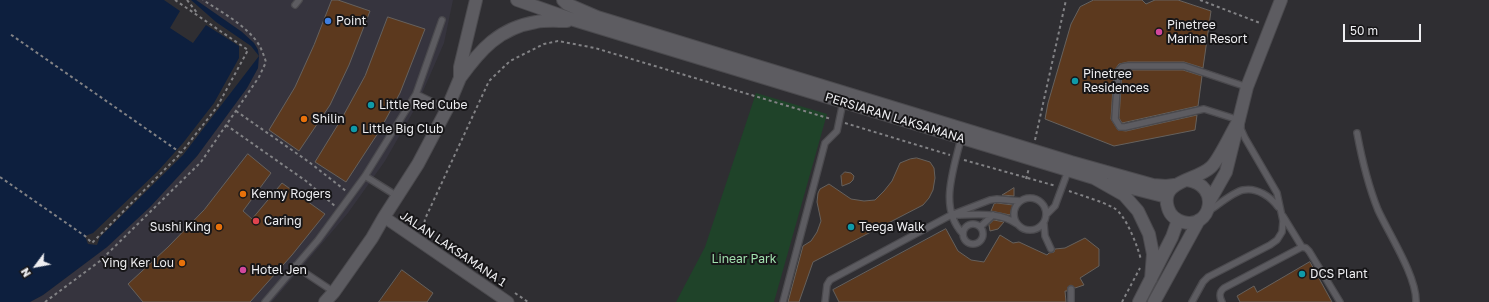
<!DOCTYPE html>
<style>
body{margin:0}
#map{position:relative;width:1489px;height:302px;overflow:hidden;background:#2f2e32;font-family:"Golos Text",sans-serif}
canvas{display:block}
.north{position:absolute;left:16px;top:246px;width:40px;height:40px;-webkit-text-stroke:3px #171618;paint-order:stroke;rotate:238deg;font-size:11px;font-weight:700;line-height:16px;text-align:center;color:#eeeef1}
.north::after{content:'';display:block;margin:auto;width:14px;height:18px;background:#eeeef1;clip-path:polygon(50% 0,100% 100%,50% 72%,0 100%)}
.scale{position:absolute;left:1343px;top:24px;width:78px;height:18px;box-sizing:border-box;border:2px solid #eeeef1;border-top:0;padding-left:5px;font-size:12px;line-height:14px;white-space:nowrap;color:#eeeef1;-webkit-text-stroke:3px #171618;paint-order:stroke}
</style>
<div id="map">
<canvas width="1489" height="302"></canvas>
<div class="north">N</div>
<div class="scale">50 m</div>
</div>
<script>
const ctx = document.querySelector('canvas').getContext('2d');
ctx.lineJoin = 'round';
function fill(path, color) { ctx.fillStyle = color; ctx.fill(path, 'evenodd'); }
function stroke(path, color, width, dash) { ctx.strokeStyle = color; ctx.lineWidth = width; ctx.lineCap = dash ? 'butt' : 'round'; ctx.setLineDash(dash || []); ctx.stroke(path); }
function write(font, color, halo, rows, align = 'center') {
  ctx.font = font + ' "Golos Text",sans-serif'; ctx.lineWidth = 4; ctx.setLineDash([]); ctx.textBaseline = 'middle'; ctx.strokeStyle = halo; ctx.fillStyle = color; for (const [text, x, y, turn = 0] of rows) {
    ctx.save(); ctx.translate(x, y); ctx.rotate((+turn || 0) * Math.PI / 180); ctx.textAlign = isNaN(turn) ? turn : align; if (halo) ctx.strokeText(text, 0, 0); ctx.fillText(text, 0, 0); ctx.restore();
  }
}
fill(new Path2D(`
 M196 0H453L444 43 417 105 385 161 348 213 272 302H30L43 295 107 247 150 207 197 156 247 88 258 68V49L254 43 242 32Z`), '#36343e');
fill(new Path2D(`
 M756 93 827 114 774 302H676L705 247Z`), '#1f4329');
fill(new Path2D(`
 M0 0H196L242 32 254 43 258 50 259 56 258 68 247 88 197 156 150 207 107 247 43 295 30 302H0Z`), '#0d1f3e');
fill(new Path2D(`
 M164 0H191L216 22 251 46 259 56 183 155 100 237 97 245 88 244 85 236 93 233 158 171 183 143 214 103 239 58V46L206 25 193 43 170 28 180 11Z`), '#2f2e32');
const building = new Path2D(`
 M332 0H338L370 11 349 65 330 105 299 151 269 130 295 87 314 45Z
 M1094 0H1142L1146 4 1155 0H1178L1211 11 1203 68 1184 62H1128L1119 64 1114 71 1111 119 1118 130 1126 131 1197 115 1195 130 1114 146 1045 119 1048 103 1071 24 1080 7Z
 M388 17 425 29 400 93 380 130 346 182 315 162 342 118 365 76Z
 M1128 70H1183L1202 76 1198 106 1122 123 1119 118 1122 73Z
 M248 154 271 173 243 211 252 219 282 183 325 214 292 255 250 302H143L128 284 168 247 204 210Z
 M917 158 930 162 934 168 935 178 933 190 929 198 923 205 813 262 799 302H788L803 246 811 241 817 232 821 221 817 202 818 193 820 189 829 184 851 199 864 201 875 200 884 191 892 181 900 163 910 159Z
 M845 172 851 173 854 176 853 180 850 183 842 186 841 176Z
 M1014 188V196L1002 195 1007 192Z
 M997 203 1013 205 1010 215 991 211 994 204Z
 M994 220 1004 222 998 229 990 231 989 225Z
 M946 229 958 251 971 260 984 262 1000 235 1013 243 1019 242 1047 255 1049 253 1054 252 1055 249 1065 248 1085 238 1099 249V266L1080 278 1084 285 1075 288 1071 285 1068 287 1067 291H1065L1066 302H839L833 290Z
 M1310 262 1332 302H1240L1237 296 1254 286 1257 292Z
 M402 270 433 293 427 302H379Z`);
fill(building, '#5c391e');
stroke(building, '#66615d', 1);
const lane = new Path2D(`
 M295 5 299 0
 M416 94 447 109
 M1239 120 1204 109 1125 127H1120L1115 119 1118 71 1122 67 1128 66H1184L1247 87
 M1357 133C1362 160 1368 185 1378 210 1389 234 1417 277 1416 302
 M961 138C954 169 938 208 963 234
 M365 176 397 196
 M1014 214a16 16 0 1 1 32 0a16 16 0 1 1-32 0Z
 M1209 211C1218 205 1233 192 1243 190 1257 187 1271 197 1278 207
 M1047 214 1055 206 1068 171
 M955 215C975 215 999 211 1017 224
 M1283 216 1302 247
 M1044 224 1045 236 1051 249
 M963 234a10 10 0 1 1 20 0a10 10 0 1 1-20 0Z
 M980 227 993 215
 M295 266 334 292
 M1071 289V302
 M265 302 318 240 365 176 416 94 442 20
 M783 302 825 143 837 131 843 102
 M825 302 827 285 830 280 951 215 990 200 997 199 1020 201
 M1192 302 1203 282 1208 277 1270 245 1277 240 1282 232 1283 221 1277 193 1245 138 1241 129V124
 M1222 302C1219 296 1219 292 1224 288L1302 247 1306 248 1309 251 1340 302`);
const street = new Path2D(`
 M384 217 508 302`);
const secondary = new Path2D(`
 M517 0 574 20 1094 178 1124 195 1138 211 1149 234 1153 254 1151 279
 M563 0 567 4 597 17 1071 162 1153 185 1166 186 1174 185
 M460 78C480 50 499 28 536 22 546 20 557 21 567 21
 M1187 180C1222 185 1211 230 1183 222 1176 220 1170 215 1168 208 1159 180 1197 181 1211 167 1219 160 1232 131 1239 120
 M1112 183 1167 197
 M1209 202 1226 172 1247 87 1281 0
 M325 302 334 292 372 238 384 217 418 164 447 109 460 78V67L476 0
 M1139 302 1172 237 1178 220
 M1154 302 1199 220`);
stroke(lane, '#4b4a4e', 8);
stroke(street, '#4b4a4e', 13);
stroke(secondary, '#4b4a4e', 14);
stroke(new Path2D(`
 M175 0 248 50 217 107 181 153
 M187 0 198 14
 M1200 0 1260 23
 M236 111 309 162 346 191
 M845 123 950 155
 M226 125 306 181 335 206
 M1035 140 1066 0
 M964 160 1056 186
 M0 177 85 236 92 243 181 153 10 34
 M1026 179 1029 168
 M1069 191C1083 196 1101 201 1114 208 1126 215 1138 247 1141 260
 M473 264 428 232 424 226 425 219 489 81 510 61 544 44 558 41 595 48 831 119
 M515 293 528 302
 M45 302 100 261 201 162 259 77 266 62C263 53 260 44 253 37 240 22 220 11 203 0
 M1122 302 1140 268`), '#828285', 2, [3, 3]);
stroke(lane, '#5d5c61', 5.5);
stroke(street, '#5d5c61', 11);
stroke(secondary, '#5d5c61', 12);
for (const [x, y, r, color] of [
 [328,21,4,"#3f7fe0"],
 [1159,32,4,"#d1479c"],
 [1075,81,4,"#0f9aa8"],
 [371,105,4,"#0f9aa8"],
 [304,119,4,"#e8710a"],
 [354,129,4,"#0f9aa8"],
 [243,194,4,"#e8710a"],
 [256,221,4,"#e0444e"],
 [219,227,4,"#e8710a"],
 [851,227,4,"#0f9aa8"],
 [182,263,4,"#e8710a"],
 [243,270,4,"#d1479c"],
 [1302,274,4,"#0f9aa8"]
]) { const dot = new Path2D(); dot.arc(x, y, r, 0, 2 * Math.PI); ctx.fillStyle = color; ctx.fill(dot); stroke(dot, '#171618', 1.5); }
write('12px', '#eeeef1', '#171618', [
 ["Point",336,21],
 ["Pinetree",1167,25],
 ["Marina Resort",1167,39],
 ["Pinetree",1083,74],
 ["Residences",1083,88],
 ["Little Red Cube",379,105],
 ["Shilin",312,119],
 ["Little Big Club",362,129],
 ["Kenny Rogers",251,194],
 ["Caring",264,221],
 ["Sushi King",211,227,"right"],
 ["Teega Walk",859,227],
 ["Ying Ker Lou",174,263,"right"],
 ["Hotel Jen",251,270],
 ["DCS Plant",1310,274]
], 'left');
write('12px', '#eeeef1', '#171618', [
 ["PERSIARAN LAKSAMANA",895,118,17],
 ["JALAN LAKSAMANA 1",453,249,34]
]);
write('12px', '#a1e0ae', '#171618', [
 ["Linear Park",744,259]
]);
</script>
